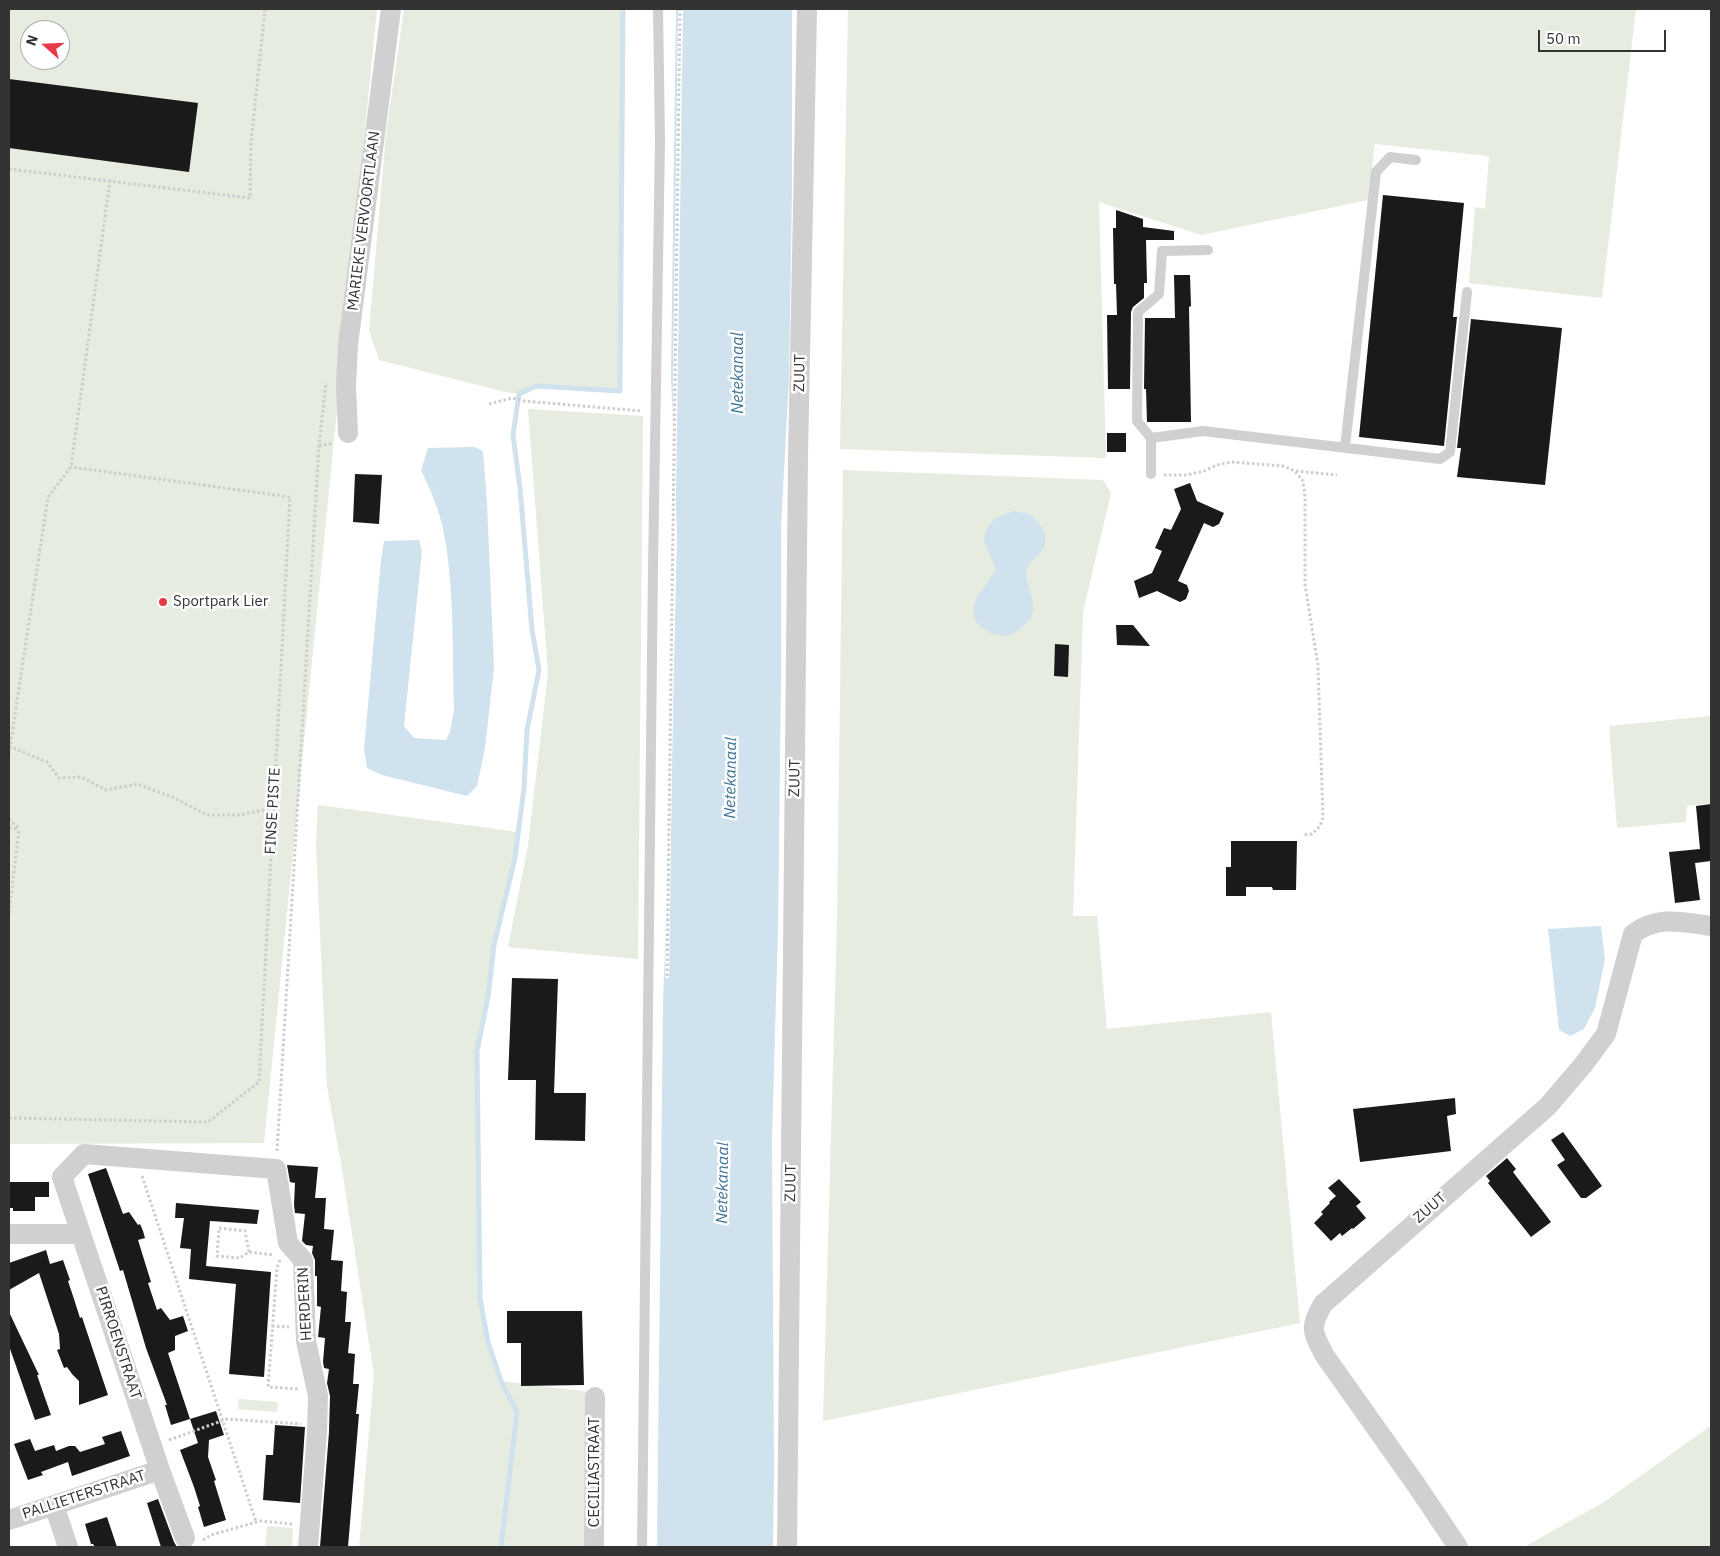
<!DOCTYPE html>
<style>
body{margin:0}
#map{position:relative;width:1720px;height:1556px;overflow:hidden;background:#fff;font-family:"IBM Plex Sans",sans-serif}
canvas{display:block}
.frame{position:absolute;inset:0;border:10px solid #333;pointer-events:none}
.north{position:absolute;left:20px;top:20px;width:50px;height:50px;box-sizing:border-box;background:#fff;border:1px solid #adadad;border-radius:50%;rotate:290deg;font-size:14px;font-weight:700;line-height:20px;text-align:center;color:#333}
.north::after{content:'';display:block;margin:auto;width:18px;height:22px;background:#e63946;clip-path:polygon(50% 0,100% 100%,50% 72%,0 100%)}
.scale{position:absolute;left:1538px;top:30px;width:128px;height:22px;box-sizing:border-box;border:2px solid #333;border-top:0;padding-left:6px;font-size:15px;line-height:18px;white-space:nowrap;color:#333;-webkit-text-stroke:4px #fff;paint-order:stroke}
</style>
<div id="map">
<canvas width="1720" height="1556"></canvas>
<div class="frame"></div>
<div class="north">N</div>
<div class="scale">50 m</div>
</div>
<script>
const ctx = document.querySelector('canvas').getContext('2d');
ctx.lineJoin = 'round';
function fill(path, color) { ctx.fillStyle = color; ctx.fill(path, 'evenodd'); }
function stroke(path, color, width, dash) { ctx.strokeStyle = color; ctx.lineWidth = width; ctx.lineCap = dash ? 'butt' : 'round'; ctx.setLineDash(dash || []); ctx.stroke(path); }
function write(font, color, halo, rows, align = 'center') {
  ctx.font = font + ' "IBM Plex Sans",sans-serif'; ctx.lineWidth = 5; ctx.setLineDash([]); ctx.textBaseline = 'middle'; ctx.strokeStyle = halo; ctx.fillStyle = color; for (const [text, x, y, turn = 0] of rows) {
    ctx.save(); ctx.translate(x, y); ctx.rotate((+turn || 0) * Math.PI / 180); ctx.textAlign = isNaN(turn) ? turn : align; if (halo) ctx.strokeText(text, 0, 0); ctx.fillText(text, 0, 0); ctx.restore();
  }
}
fill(new Path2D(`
 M9 9H377L264 1143 9 1144ZM30 30H60V60H30Z
 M404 9H623L620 391 537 386 519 394 505 392 379 360 369 331 386 134Z
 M848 9H1636L1602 298 1469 283 1475 207 1485 209 1489 156 1375 144 1368 200 1201 235 1099 202 1106 458 840 449Z
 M528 409 643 416 638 959 508 947 528 845 548 673Z
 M843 470 1103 480 1111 493 1083 612 1073 916H1097L1107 1029 1271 1012 1300 1323 823 1421 837 922Z
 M1711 716V803L1687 806 1686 822 1617 828 1609 726Z
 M318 805 518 832 515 858 494 945 488 997 477 1051 480 1298 488 1342 501 1381 589 1392V1547H359L374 1375 341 1163 327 1087 316 846Z
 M239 1399 278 1402 277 1412 238 1409Z
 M1709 1427 1711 1429V1547H1524L1604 1502Z
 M267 1526 293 1528 292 1547H265Z`), '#e6ecdf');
fill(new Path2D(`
 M676 9H792V187L789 378 781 527V677L778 927 772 1140 774 1470 773 1547H657L663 1001 671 797 677 535 671 375Z
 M474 447 483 451 487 502 494 668 485 748 477 786 467 796 382 775 367 768 364 749 381 560 384 541 419 540 422 551 404 726 414 738 446 740 450 732 454 710C452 648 455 584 442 524 437 505 429 487 421 470L428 448Z
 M1013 511C1017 512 1024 512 1028 514 1039 519 1050 537 1043 549 1039 555 1032 560 1028 566 1020 579 1040 601 1031 618 1029 621 1025 624 1023 626 1012 638 999 638 986 630 979 626 974 620 974 612 972 596 990 582 996 569L984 541 985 532 994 519Z
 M1601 926 1605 959 1595 1008 1584 1029 1570 1036 1559 1030 1548 929Z`), '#cfe2ee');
fill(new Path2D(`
 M678 9H683L669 978H665L674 535 672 459Z`), '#fff');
stroke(new Path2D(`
 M501 1547 517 1412 501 1381 488 1342 480 1298 477 1051 488 997 494 945 515 858 524 788 527 730 539 670 532 630 520 488 513 435 519 394 536 386 620 391 623 9`), '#cfe2ee', 5);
fill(new Path2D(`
 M9 79 198 103 189 172 9 148Z
 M1383 195 1464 203 1453 317H1457L1444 446 1359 437Z
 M1116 210 1143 219V227L1174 231V240H1146L1147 283H1144V298L1133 307 1131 312 1130 389H1108L1107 315H1117L1116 284H1114L1113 228H1116Z
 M1174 275H1190L1191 306 1189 307 1191 422H1147L1146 389H1144L1145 318H1175Z
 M1471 319 1562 328 1545 485 1457 477 1461 448H1457Z
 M1107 433H1126V452H1107Z
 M355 474 382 475 379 524 353 522Z
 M1190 483 1197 501 1224 513 1219 524 1213 527 1204 523 1178 581 1187 585 1189 591 1186 599 1180 602 1157 591 1139 598 1134 581 1152 573 1162 551 1155 548 1164 528 1171 530 1181 509 1174 489Z
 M1116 625H1133L1150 646 1117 645Z
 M1055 644 1069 645 1068 677 1054 676Z
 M1711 804V861L1695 863 1700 900 1675 903 1669 852 1700 849 1696 806Z
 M1231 841H1297L1296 890H1273L1272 887H1246V896H1226V867H1231Z
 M512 978 558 979 554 1093H586L585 1141 535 1140 536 1080H508Z
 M1455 1098 1456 1114 1447 1116 1451 1151 1360 1162 1353 1109Z
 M1563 1132 1602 1186 1586 1198H1581L1557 1165 1565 1160 1551 1140Z
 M1507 1158 1516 1169 1513 1172 1551 1222 1531 1237 1488 1183 1490 1181 1486 1176Z
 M287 1165 318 1167 315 1198H326L324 1229 334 1230 331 1260 343 1261 341 1291 347 1292 345 1322H351L348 1353 355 1354 353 1384H359L356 1414H359L348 1547H320L329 1432 330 1396 327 1383 329 1369 324 1368 323 1362 325 1338 318 1337 321 1307 317 1306V1276H315V1260L312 1253 313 1246 306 1245 302 1241 305 1214 295 1213 294 1205 295 1183 290 1182Z
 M106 1168 123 1214 129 1212 138 1225 140 1224 143 1231 145 1238 138 1240 151 1282 148 1283 157 1310 161 1308 170 1320 183 1316 188 1331 175 1336V1350L168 1353 190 1419 216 1411 224 1435 209 1440 208 1457 216 1480 214 1481 226 1520 204 1527 198 1507 200 1506 194 1487 180 1450 198 1443 190 1419 171 1425 165 1405H167L146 1348 123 1270 120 1271 88 1174Z
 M1339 1179 1361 1202 1356 1206 1366 1218 1353 1229 1352 1228 1342 1236 1340 1233 1331 1241 1314 1223 1323 1214 1321 1212 1330 1203 1329 1202 1336 1196 1328 1188Z
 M9 1182H49V1197H35V1211H13V1208H9Z
 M176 1203 259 1210 257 1224 210 1221 206 1266 271 1272 264 1377 229 1374 236 1284 189 1279 191 1249 180 1248 184 1218H175Z
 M46 1250 50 1264 63 1260 70 1280 68 1281 74 1299 80 1318 82 1317 108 1395 79 1405V1381L72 1374 67 1367 64 1368 57 1350 60 1349 59 1334 39 1273 9 1290V1263Z
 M507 1311H582L584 1385 521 1386V1343H507Z
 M9 1312 39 1375H37L51 1415 35 1420 9 1346Z
 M275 1425 305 1427 300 1503 263 1500 266 1455H273Z
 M121 1431 130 1456 72 1476 68 1462 41 1472 43 1475 28 1480 14 1444 30 1439 35 1451 54 1445 56 1451 69 1446H75L80 1452 105 1444 102 1437Z
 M158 1499 174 1542 177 1547H161L147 1503Z
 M107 1517 117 1547H95L93 1544H91L85 1524Z`), '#1a1a1a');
stroke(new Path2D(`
 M9 169 250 198 251 143 265 9
 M489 404 512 398 524 401 642 411
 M319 446 333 443
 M1296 471 1337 475
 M1164 475H1187L1204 471 1217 465 1231 462 1283 466 1295 471 1303 481 1305 497V585L1318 665 1323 818 1320 826 1312 834 1302 835
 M9 746 47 762 59 778 81 777 106 790 138 784 174 798 207 815H240L274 808
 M9 754 48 497 71 467 110 180
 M9 819 19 829
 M9 828 18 829
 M9 913 19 829
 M667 976 680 9
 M9 1118 208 1122 259 1082 290 497 71 467
 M277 1151 319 446 326 382
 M142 1176 256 1522
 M249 1252 245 1231 219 1228 217 1256 240 1258 249 1252 274 1255
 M280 1260 277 1268 268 1387 299 1389
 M272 1326 289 1327
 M169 1440 227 1419 301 1424
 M203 1540 211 1535 260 1521 293 1524`), '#cdcdcd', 3, [2.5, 2.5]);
stroke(new Path2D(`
 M1151 438 1137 421 1138 312 1159 294 1162 251 1208 250
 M1345 447 1376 172 1390 157 1416 160
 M1151 474V438L1203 431 1440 459 1450 452 1467 292
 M642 1547 653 567 660 141 658 9`), '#d0d0d0', 10);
stroke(new Path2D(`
 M348 433 346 386 348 345 391 9
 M9 1234H81
 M54 1505 68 1547
 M9 1520 160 1470
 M185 1538 160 1470 62 1177 84 1154 276 1169 288 1243 303 1260 306 1341 318 1396 317 1432 308 1547
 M594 1547 595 1397
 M787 1547 798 456 807 9
 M1458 1547 1417 1486 1325 1356C1312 1331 1309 1329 1323 1304L1548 1106 1583 1065 1606 1034 1633 934C1658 915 1682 922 1711 926`), '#d0d0d0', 20);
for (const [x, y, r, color] of [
 [163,602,5,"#e63946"]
]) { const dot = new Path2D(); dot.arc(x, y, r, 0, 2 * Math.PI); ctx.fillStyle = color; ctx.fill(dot); stroke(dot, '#fff', 2); }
write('15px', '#333', '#fff', [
 ["MARIEKE VERVOORTLAAN",364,221,-83],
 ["ZUUT",800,373,-89],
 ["ZUUT",795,778,-89],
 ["FINSE PISTE",273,811,-87],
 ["ZUUT",791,1183,-89],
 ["ZUUT",1430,1208,-41],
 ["HERDERIN",305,1304,-93],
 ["PIRROENSTRAAT",118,1343,72],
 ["CECILIASTRAAT",595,1472,-90],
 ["PALLIETERSTRAAT",84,1495,-18]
]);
write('15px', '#333', '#fff', [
 ["Sportpark Lier",173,602]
], 'left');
write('italic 16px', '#3f7597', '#fff', [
 ["Netekanaal",738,373,-90],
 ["Netekanaal",731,778,-89],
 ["Netekanaal",723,1183,-89]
]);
</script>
